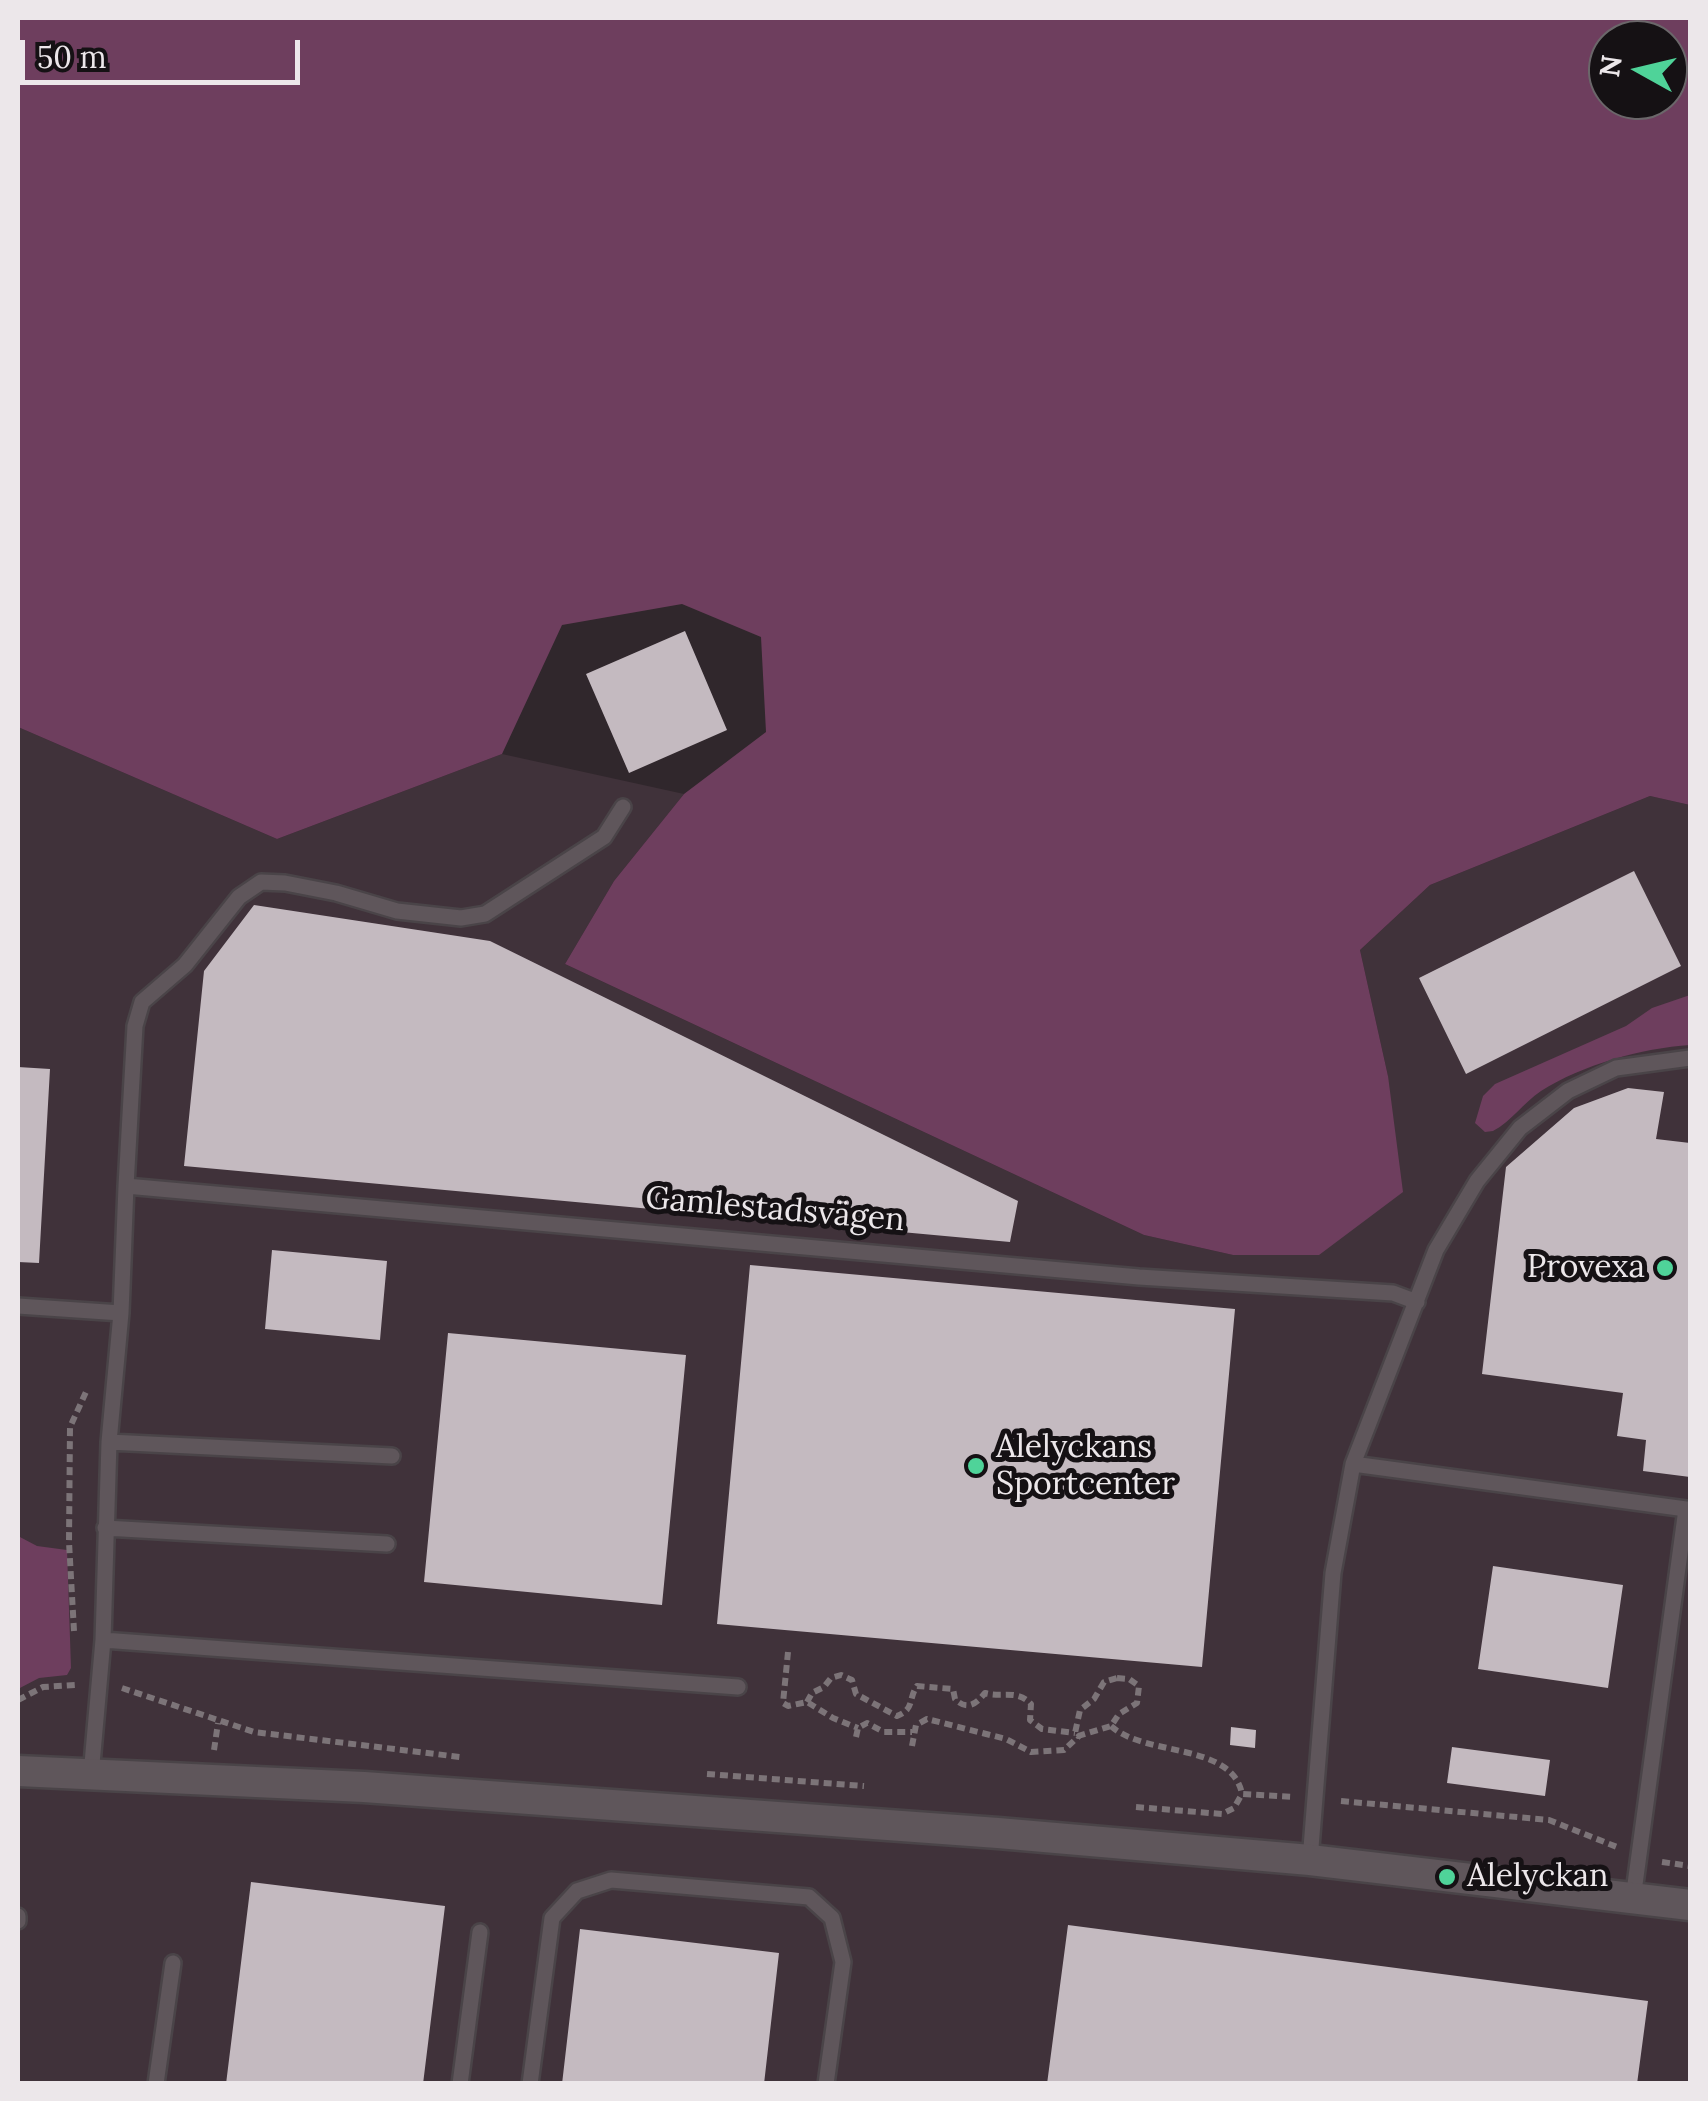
<!DOCTYPE html>
<meta charset="utf-8">
<style>
body{margin:0}
#map{position:relative;width:1708px;height:2101px;overflow:hidden;background:#30272c;font-family:Lora,serif}
canvas{display:block}
.frame{position:absolute;inset:0;border:20px solid #ece7ea;pointer-events:none}
.north{position:absolute;left:1588px;top:20px;width:100px;height:100px;box-sizing:border-box;background:#151114;border:2px solid #6b676a;border-radius:50%;rotate:278deg;font-size:28px;font-weight:700;line-height:40px;text-align:center;color:#ece7ea}
.north::after{content:'';display:block;margin:auto;width:35px;height:45px;background:#4fd399;clip-path:polygon(50% 0,100% 100%,50% 72%,0 100%)}
.scale{position:absolute;left:20px;top:40px;width:280px;height:45px;box-sizing:border-box;border:5px solid #ece7ea;border-top:0;padding-left:12px;font-size:30px;line-height:35px;white-space:nowrap;color:#ece7ea;-webkit-text-stroke:8px #151114;paint-order:stroke}
</style>
<div id="map">
<canvas width="1708" height="2101"></canvas>
<div class="frame"></div>
<div class="north">N</div>
<div class="scale">50 m</div>
</div>
<script>
const ctx = document.querySelector('canvas').getContext('2d');
ctx.lineJoin = 'round';
function fill(path, color) { ctx.fillStyle = color; ctx.fill(path, 'evenodd'); }
function stroke(path, color, width, dash) { ctx.strokeStyle = color; ctx.lineWidth = width; ctx.lineCap = dash ? 'butt' : 'round'; ctx.setLineDash(dash || []); ctx.stroke(path); }
function write(font, color, halo, rows, align = 'center') {
  ctx.font = font + ' Lora,serif'; ctx.lineWidth = 10; ctx.setLineDash([]); ctx.textBaseline = 'middle'; ctx.strokeStyle = halo; ctx.fillStyle = color; for (const [text, x, y, turn = 0] of rows) {
    ctx.save(); ctx.translate(x, y); ctx.rotate((+turn || 0) * Math.PI / 180); ctx.textAlign = isNaN(turn) ? turn : align; if (halo) ctx.strokeText(text, 0, 0); ctx.fillText(text, 0, 0); ctx.restore();
  }
}
fill(new Path2D(`
 M18 727 277 839 502 754 684 794 614 881 565 964 1144 1235 1233 1255 1318 1254 1388 1076 1360 950 1430 885 1650 796 1690 805V2083H18Z`), '#40323a');
fill(new Path2D(`
 M18 18H1690V805L1650 796 1430 885 1360 950 1388 1076 1403 1192 1319 1255H1233L1144 1235 565 964 614 881 684 794 766 732 761 637 682 604 562 625 502 754 277 839 18 727ZM1608 40H1668V100H1608Z
 M1690 995V1045C1642 1048 1582 1065 1541 1091 1523 1103 1512 1121 1493 1131L1485 1132 1475 1123 1483 1096 1495 1084 1626 1026 1652 1008Z
 M18 1536 37 1546 67 1550 71 1668 67 1675 39 1678 18 1689Z`), '#6e3e5e');
fill(new Path2D(`
 M685 631 727 730 629 773 586 674Z
 M1634 871 1681 966 1466 1074 1419 978Z
 M254 905 490 941 1018 1201 1010 1242 184 1166 204 971Z
 M18 1067 50 1069 39 1263 18 1262Z
 M1628 1088 1664 1092 1656 1139 1690 1143V1477L1643 1471 1646 1440 1617 1436 1623 1393 1482 1374 1506 1167 1574 1108Z
 M272 1250 387 1261 380 1340 265 1329Z
 M750 1265 1235 1309 1202 1667 717 1624Z
 M448 1333 686 1355 662 1605 424 1582Z
 M1493 1566 1623 1585 1608 1688 1478 1669Z
 M1231 1727 1256 1730 1255 1748 1230 1745Z
 M1452 1747 1550 1760 1545 1796 1447 1783Z
 M251 1882 445 1906 423 2084H226Z
 M1068 1925 1648 2001 1637 2084H1047Z
 M580 1929 779 1953 764 2084H562Z`), '#c4bac0');
const lane = new Path2D(`
 M126 1186 135 1026 142 1002 185 965 239 897 261 882 285 883 336 893 397 911 461 918 485 914 604 837 623 807
 M18 1306 121 1313 109 1442 103 1640 91 1775
 M121 1313 126 1186 1139 1277 1393 1293 1417 1302
 M109 1442 392 1456
 M1353 1464 1686 1509
 M105 1528 387 1544
 M103 1640 738 1687
 M1310 1860 1333 1573 1353 1464 1436 1250 1477 1181 1520 1128 1568 1091 1616 1068 1690 1058
 M1633 1899 1686 1509H1690
 M18 1921V1916
 M156 2084 173 1963
 M460 2084 480 1932
 M530 2084 552 1918 577 1891 611 1880 809 1897 832 1918 843 1962 826 2084`);
const secondary = new Path2D(`
 M18 1771 364 1787 998 1833 1310 1860 1690 1905`);
stroke(lane, '#4a4448', 20);
stroke(secondary, '#4a4448', 35);
stroke(new Path2D(`
 M74 1631 69 1542 70 1427 86 1392
 M788 1652 783 1703 788 1706 807 1702 833 1718 858 1728
 M1117 1678 1129 1679 1139 1686 1137 1703 1119 1714 1111 1726 1078 1736 1075 1733 1080 1710 1094 1699 1104 1682Z
 M122 1688 254 1732 460 1757
 M18 1700 43 1687 75 1685
 M807 1702 812 1693 824 1687 831 1678 841 1675 852 1680 856 1694 897 1716C915 1709 908 1699 917 1686L953 1689 955 1699C967 1711 976 1704 985 1693 1002 1698 1017 1689 1031 1704L1030 1720 1042 1729 1075 1733
 M1111 1726C1145 1757 1232 1742 1242 1794
 M856 1737 858 1728 867 1723 884 1732H912
 M912 1746 916 1725 927 1719 1006 1739 1031 1752 1064 1750 1079 1736
 M214 1750 218 1723
 M707 1774 864 1786
 M1341 1801 1549 1820 1617 1847
 M1136 1807 1222 1814 1234 1808 1242 1794 1293 1797
 M1662 1862 1690 1866`), '#7c7478', 6, [8, 5]);
stroke(lane, '#5f565b', 15);
stroke(secondary, '#5f565b', 30);
for (const [x, y, r, color] of [
 [1665,1268,10,"#4fd399"],
 [976,1466,10,"#4fd399"],
 [1447,1877,10,"#4fd399"]
]) { const dot = new Path2D(); dot.arc(x, y, r, 0, 2 * Math.PI); ctx.fillStyle = color; ctx.fill(dot); stroke(dot, '#151114', 4); }
write('32px', '#ece7ea', '#151114', [
 ["Gamlestadsvägen",775,1210,5]
]);
write('32px', '#ece7ea', '#151114', [
 ["Provexa",1645,1268,"right"],
 ["Alelyckans",996,1448],
 ["Sportcenter",996,1485],
 ["Alelyckan",1467,1877]
], 'left');
</script>
